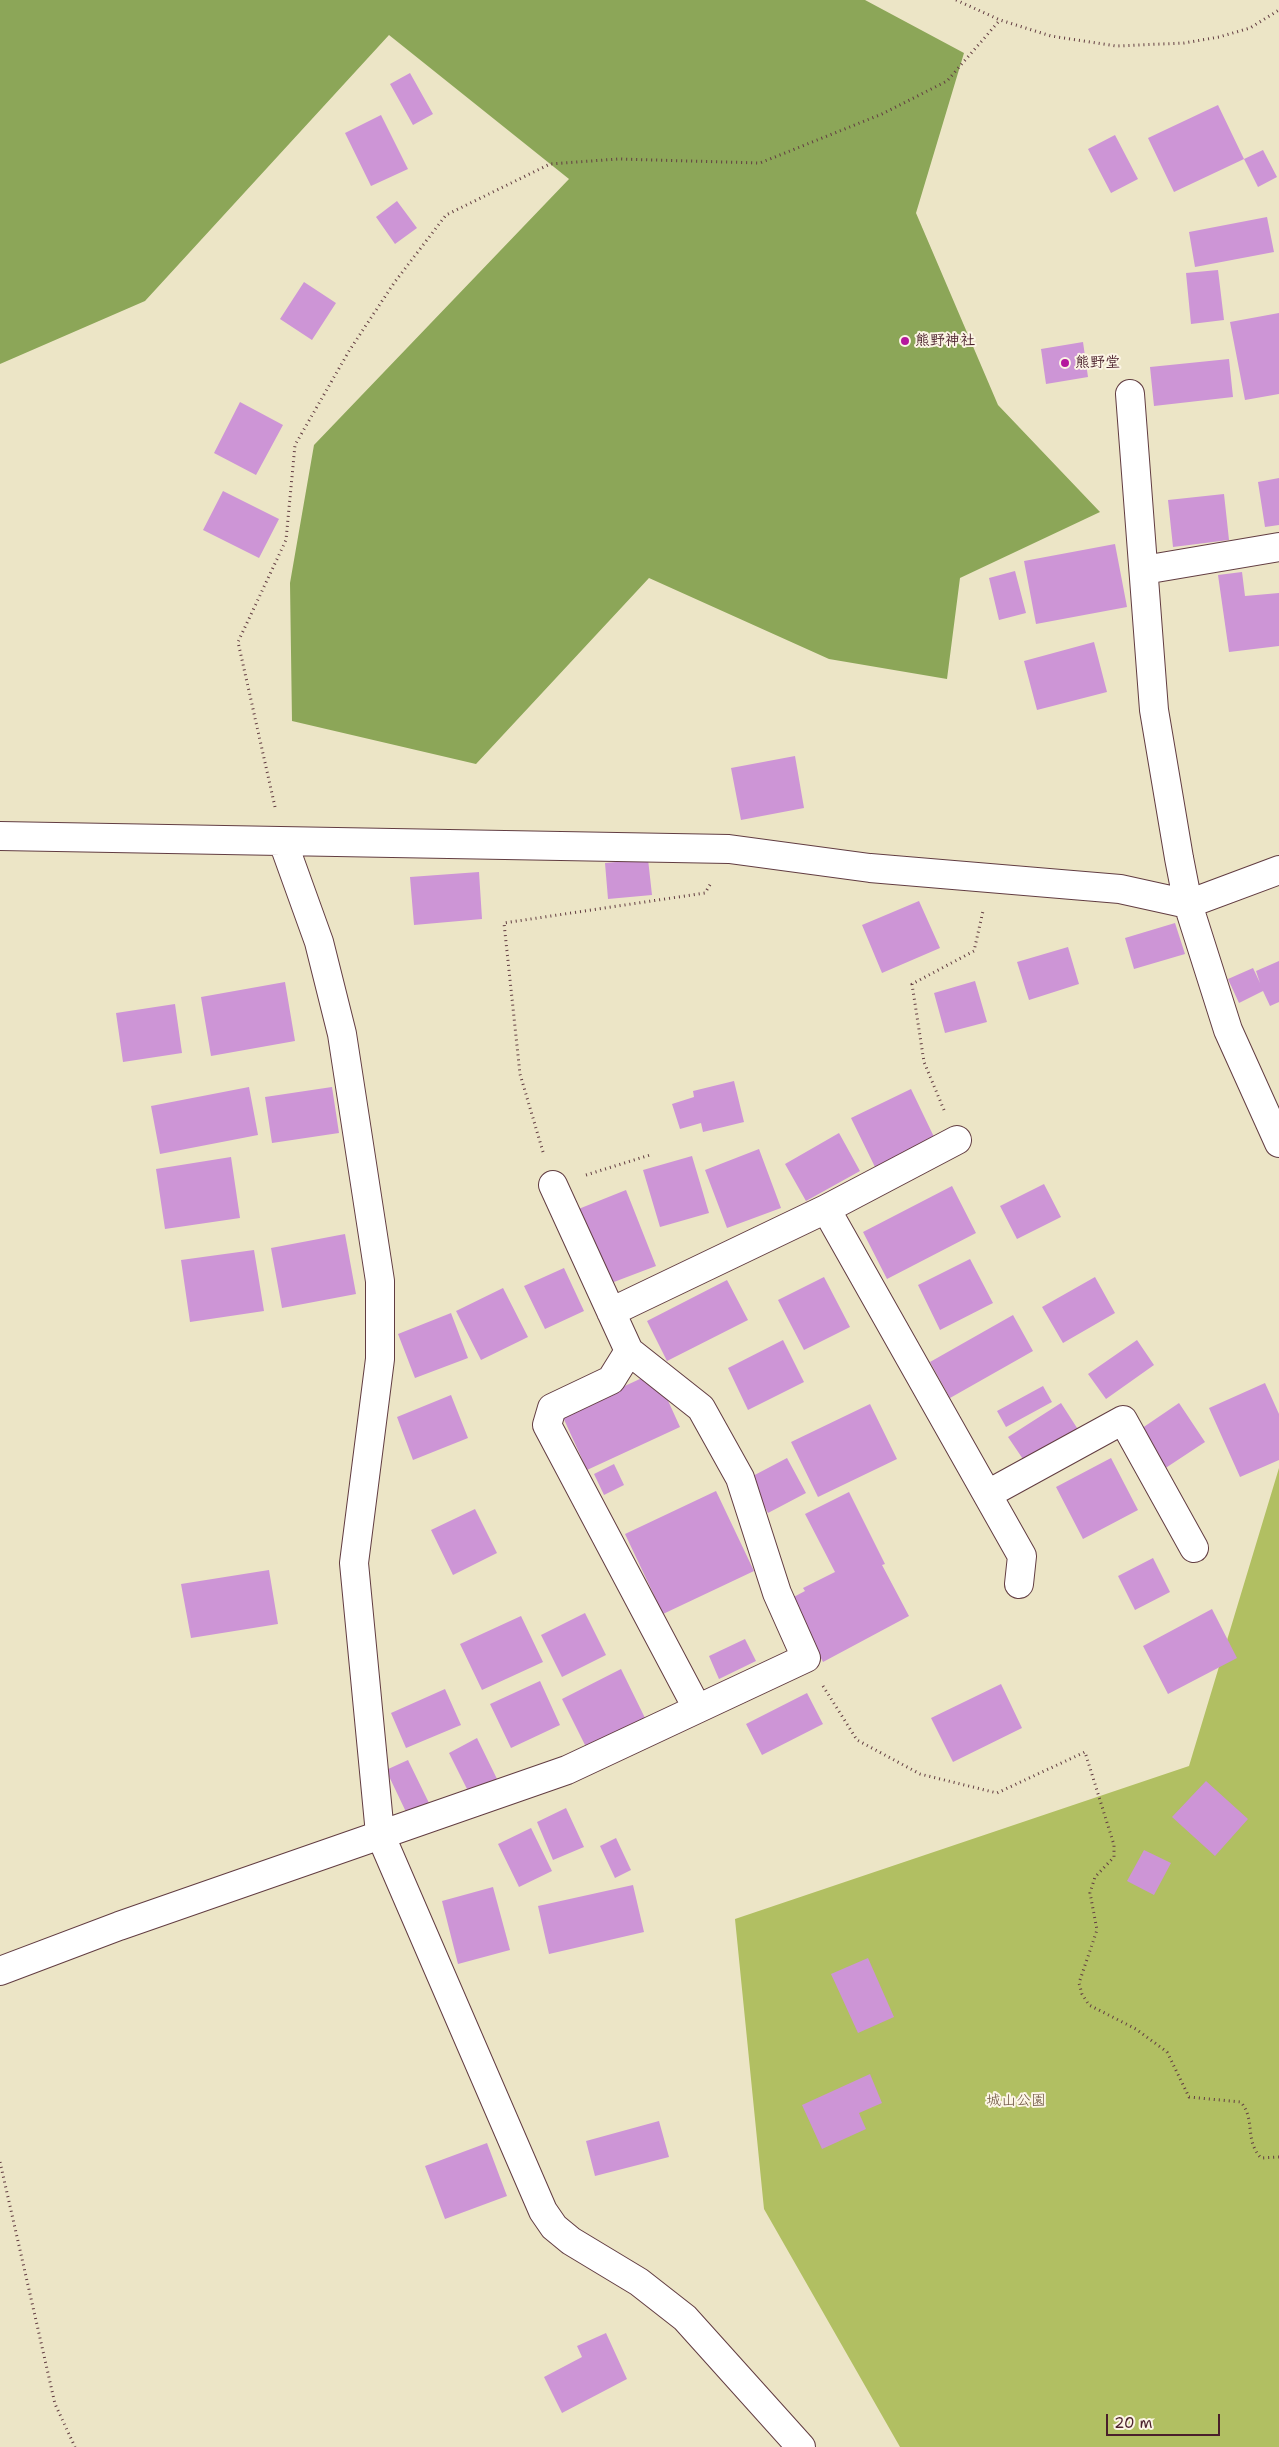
<!DOCTYPE html>
<meta charset="utf-8">
<style>
body{margin:0}
#map{position:relative;width:1279px;height:2447px;overflow:hidden;background:#ece5c6;font-family:"Shantell Sans",sans-serif}
canvas{display:block}
.scale{position:absolute;left:1106px;top:2414px;width:114px;height:22px;box-sizing:border-box;border:2px solid #4a1f2b;border-top:0;padding-left:6px;font-size:15px;line-height:18px;white-space:nowrap;color:#4a1f2b;-webkit-text-stroke:4px #fcf5e5;paint-order:stroke}
</style>
<div id="map">
<canvas width="1279" height="2447"></canvas>
<div class="scale">20 m</div>
</div>
<script>
const ctx = document.querySelector('canvas').getContext('2d');
ctx.lineJoin = 'round';
function fill(path, color) { ctx.fillStyle = color; ctx.fill(path, 'evenodd'); }
function stroke(path, color, width, dash) { ctx.strokeStyle = color; ctx.lineWidth = width; ctx.lineCap = dash ? 'butt' : 'round'; ctx.setLineDash(dash || []); ctx.stroke(path); }
function write(font, color, halo, rows, align = 'center') {
  ctx.font = font + ' "Shantell Sans","Klee One",sans-serif'; ctx.lineWidth = 4; ctx.setLineDash([]); ctx.textBaseline = 'middle'; ctx.strokeStyle = halo; ctx.fillStyle = color; for (const [text, x, y, turn = 0] of rows) {
    ctx.save(); ctx.translate(x, y); ctx.rotate((+turn || 0) * Math.PI / 180); ctx.textAlign = isNaN(turn) ? turn : align; if (halo) ctx.strokeText(text, 0, 0); ctx.fillText(text, 0, 0); ctx.restore();
  }
}
fill(new Path2D(`
 M1279 1468V2447H900L764 2209 735 1919 1189 1766Z`), '#b1bf62');
fill(new Path2D(`
 M0 0H865L964 53 916 213 998 405 1100 512 960 578 947 679 829 659 649 578 476 764 292 721 290 583 314 445 569 179 389 35 145 301 0 364Z`), '#8ca658');
fill(new Path2D(`
 M410 73 433 114 413 125 390 84Z
 M1218 105 1244 159 1174 192 1148 138Z
 M381 115 408 169 371 186 345 133Z
 M1115 135 1138 179 1111 193 1088 149Z
 M1263 150 1277 177 1258 187 1244 159Z
 M397 201 417 228 395 244 376 217Z
 M1267 217 1274 252 1195 267 1189 232Z
 M1218 270 1224 320 1191 324 1186 273Z
 M304 282 336 303 312 340 280 319Z
 M1279 313V394L1245 400 1230 322Z
 M907 335 910 342 902 346 899 339Z
 M1083 342 1088 377 1046 384 1041 349Z
 M1229 359 1233 397 1154 406 1150 367Z
 M240 402 283 425 256 475 214 453Z
 M1279 478V525L1265 527 1258 482Z
 M223 491 279 519 259 558 203 530Z
 M1224 494 1229 540 1173 547 1168 500Z
 M1115 544 1127 607 1036 624 1024 561Z
 M1015 571 1026 613 999 620 989 578Z
 M1242 572 1245 596 1279 593V646L1229 652 1218 575Z
 M1094 642 1107 692 1037 710 1024 661Z
 M795 756 804 808 741 820 731 768Z
 M648 859 652 895 608 899 605 863Z
 M479 872 482 919 414 925 410 877Z
 M919 901 940 948 882 973 862 925Z
 M1175 923 1185 954 1134 969 1125 938Z
 M1068 947 1079 984 1029 1000 1017 962Z
 M1279 961V1002L1270 1006 1263 991 1239 1003 1228 979 1253 968 1260 983 1256 971Z
 M975 981 987 1022 945 1033 934 993Z
 M285 982 295 1041 211 1056 201 997Z
 M175 1004 182 1053 123 1062 116 1013Z
 M734 1081 744 1122 703 1132 701 1123 680 1129 672 1104 694 1097 693 1091Z
 M249 1087 258 1135 160 1154 151 1106Z
 M332 1087 339 1133 272 1143 265 1097Z
 M911 1089 935 1139 875 1167 851 1118Z
 M839 1133 860 1171 806 1201 785 1164Z
 M759 1149 781 1208 727 1228 705 1170Z
 M692 1156 709 1213 660 1227 643 1170Z
 M231 1157 240 1218 165 1229 156 1169Z
 M1044 1184 1061 1217 1017 1239 1000 1206Z
 M952 1186 976 1233 887 1279 863 1232Z
 M626 1190 656 1266 606 1285 576 1210Z
 M345 1234 356 1294 282 1308 271 1248Z
 M254 1250 264 1311 190 1322 181 1260Z
 M970 1259 993 1303 940 1330 918 1285Z
 M564 1268 584 1311 545 1329 524 1286Z
 M824 1277 850 1327 804 1350 778 1300Z
 M1095 1277 1115 1313 1063 1343 1042 1307Z
 M727 1280 748 1320 667 1361 647 1321Z
 M503 1288 528 1337 481 1360 456 1311Z
 M451 1313 468 1358 415 1378 398 1334Z
 M1013 1315 1033 1351 950 1398 930 1362Z
 M783 1340 804 1382 748 1410 728 1368Z
 M1137 1340 1154 1365 1106 1399 1088 1374Z
 M655 1372 680 1427 587 1470 562 1415Z
 M1265 1383 1279 1414V1460L1240 1477 1209 1408Z
 M1043 1386 1052 1402 1006 1427 997 1411Z
 M451 1395 468 1438 413 1460 397 1417Z
 M1061 1403 1079 1431 1027 1465 1008 1437Z
 M1179 1403 1205 1442 1158 1473 1132 1435Z
 M870 1404 897 1459 818 1497 791 1442Z
 M787 1458 806 1493 768 1513 749 1478Z
 M1111 1458 1138 1510 1083 1539 1056 1487Z
 M614 1464 624 1485 604 1495 594 1474Z
 M716 1491 754 1571 663 1614 625 1534Z
 M849 1492 885 1564 882 1565 909 1616 823 1662 790 1599 805 1591 803 1588 835 1572 805 1514Z
 M475 1509 497 1553 453 1575 431 1530Z
 M1153 1558 1170 1592 1135 1610 1118 1576Z
 M269 1570 278 1624 191 1638 181 1584Z
 M1212 1609 1237 1658 1168 1694 1143 1646Z
 M585 1613 606 1655 562 1677 541 1635Z
 M521 1616 543 1662 482 1690 460 1644Z
 M745 1639 756 1661 719 1679 709 1656Z
 M621 1669 645 1718 586 1747 562 1699Z
 M540 1681 560 1725 511 1748 490 1704Z
 M1001 1684 1022 1728 953 1762 931 1718Z
 M445 1689 461 1725 406 1748 391 1713Z
 M807 1693 823 1724 762 1755 746 1724Z
 M477 1738 498 1781 470 1795 449 1753Z
 M408 1760 429 1803 407 1814 386 1770Z
 M1206 1781 1248 1819 1215 1856 1172 1817Z
 M566 1808 584 1847 553 1860 537 1822Z
 M531 1828 552 1871 519 1887 498 1844Z
 M616 1838 631 1870 615 1878 600 1846Z
 M1144 1850 1171 1863 1154 1895 1127 1881Z
 M633 1885 644 1932 549 1954 538 1906Z
 M493 1887 510 1950 458 1964 442 1901Z
 M868 1958 894 2017 858 2033 831 1974Z
 M870 2074 882 2103 859 2113 866 2129 822 2149 802 2105Z
 M659 2121 669 2157 595 2176 586 2141Z
 M487 2143 507 2196 445 2219 425 2166Z
 M606 2333 627 2379 562 2413 544 2377 582 2357 577 2346Z`), '#cd95d6');
const minor = new Path2D(`
 M1130 394 1154 710 1179 858 1188 904 1228 1030 1279 1143
 M1144 570 1279 547
 M0 836 729 849 870 868 1120 889 1188 904 1279 870
 M283 842 319 942 342 1034 380 1281V1359L354 1563 380 1834 543 2211 554 2227 571 2241 639 2282 685 2318 801 2447
 M826 1209 1022 1556 1019 1584
 M611 1312 826 1209 957 1140
 M629 1351 611 1380 552 1408 547 1425 697 1708
 M988 1494 1123 1420 1194 1548
 M0 1971 119 1926 567 1770 806 1658 777 1593 740 1478 701 1408 629 1351 553 1185`);
stroke(minor, '#623d42', 30);
stroke(new Path2D(`
 M956 0 1000 20 1051 36 1116 46 1184 43 1219 37 1250 28 1279 10
 M275 807 238 642 286 540 295 445 349 351 394 283 446 215 550 164 618 159 760 163 882 114 947 81 1000 20
 M944 1110 924 1062 912 984 974 951 983 911
 M543 1152 520 1074 504 923 705 893 711 883
 M586 1175 650 1155
 M823 1686 857 1740 920 1774 997 1793 1085 1752 1114 1845V1857L1095 1877 1090 1893 1097 1930 1079 1983 1082 1994 1089 2005 1136 2029 1167 2052 1189 2097 1241 2102C1256 2121 1244 2139 1261 2158L1279 2157
 M0 2162 55 2404 75 2447`), '#623d42', 3, [1, 4]);
stroke(minor, '#fff', 28);
for (const [x, y, r, color] of [
 [905,341,5,"#b5179e"],
 [1065,363,5,"#b5179e"]
]) { const dot = new Path2D(); dot.arc(x, y, r, 0, 2 * Math.PI); ctx.fillStyle = color; ctx.fill(dot); stroke(dot, '#fcf5e5', 2); }
write('bold 15px', '#4a1f2b', '#fcf5e5', [
 ["熊野神社",915,341],
 ["熊野堂",1075,363]
], 'left');
write('15px', '#694f3c', '#fcf5e5', [
 ["城山公園",1016,2101]
]);
</script>
